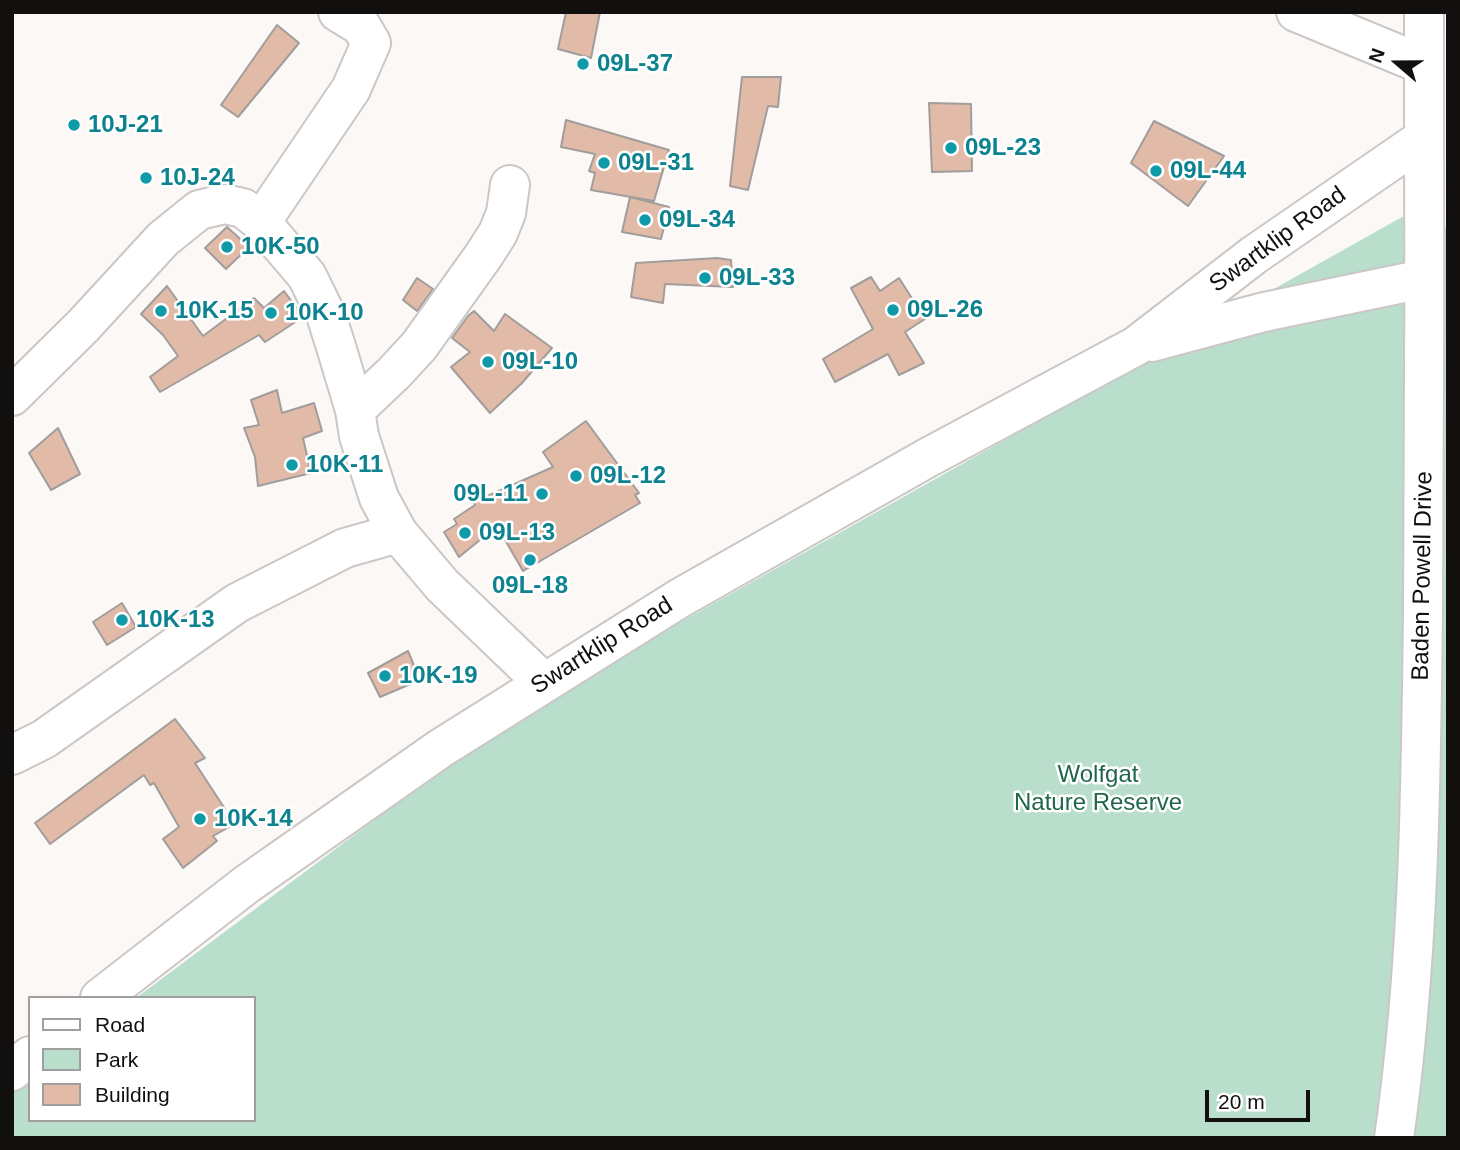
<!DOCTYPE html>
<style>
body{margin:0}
#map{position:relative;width:1460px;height:1150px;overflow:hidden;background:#fbf8f6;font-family:Helvetica,sans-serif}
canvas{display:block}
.frame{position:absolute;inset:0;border:14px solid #11100f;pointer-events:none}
.legend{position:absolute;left:28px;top:996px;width:228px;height:126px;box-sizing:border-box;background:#fff;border:2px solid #a09f9f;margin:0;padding:9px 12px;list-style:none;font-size:21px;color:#11100f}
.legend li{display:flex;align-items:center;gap:14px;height:35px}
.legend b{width:35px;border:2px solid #a09f9f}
.north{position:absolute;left:1362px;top:28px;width:70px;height:70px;-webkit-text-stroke:5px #fff;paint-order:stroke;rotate:290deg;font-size:19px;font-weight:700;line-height:28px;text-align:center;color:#11100f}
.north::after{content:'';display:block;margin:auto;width:24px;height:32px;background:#11100f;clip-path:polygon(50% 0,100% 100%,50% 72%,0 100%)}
.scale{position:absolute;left:1205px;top:1090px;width:105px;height:32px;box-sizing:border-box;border:4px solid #11100f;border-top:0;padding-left:9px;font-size:21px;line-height:24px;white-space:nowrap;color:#11100f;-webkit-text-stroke:5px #fff;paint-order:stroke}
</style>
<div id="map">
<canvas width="1460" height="1150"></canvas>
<div class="frame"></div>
<ul class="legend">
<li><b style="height:9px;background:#fff"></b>Road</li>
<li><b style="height:19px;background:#b9decb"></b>Park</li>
<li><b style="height:19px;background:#e1bba7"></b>Building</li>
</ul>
<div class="north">N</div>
<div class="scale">20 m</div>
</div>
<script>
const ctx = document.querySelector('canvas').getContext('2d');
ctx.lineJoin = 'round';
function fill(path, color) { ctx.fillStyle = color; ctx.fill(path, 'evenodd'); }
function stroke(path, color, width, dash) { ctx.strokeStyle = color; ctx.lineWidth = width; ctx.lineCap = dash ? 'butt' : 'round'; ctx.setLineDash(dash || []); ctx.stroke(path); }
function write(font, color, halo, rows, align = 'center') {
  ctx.font = font + ' Helvetica,sans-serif'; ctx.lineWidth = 5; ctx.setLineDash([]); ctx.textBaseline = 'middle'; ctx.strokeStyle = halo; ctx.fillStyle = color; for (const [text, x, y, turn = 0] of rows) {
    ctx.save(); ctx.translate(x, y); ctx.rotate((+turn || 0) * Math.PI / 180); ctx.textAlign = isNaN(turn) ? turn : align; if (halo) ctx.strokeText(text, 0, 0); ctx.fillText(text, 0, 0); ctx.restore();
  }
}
fill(new Path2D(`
 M1402 217 1448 228V1138H12V1090L30 1077V1120H254V998H136L515 715Z`), '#b9decb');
const building = new Path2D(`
 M566 12H600L591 58 558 49Z
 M277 25 299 43 238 117 221 105Z
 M742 77H781L778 107 768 106 748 190 730 186Z
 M929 103 971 104 972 171 932 172Z
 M566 120 669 150 654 201 591 190 595 173 589 171 595 154 561 147Z
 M1154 121 1224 156 1188 206 1131 163Z
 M630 197 669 207 661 239 622 232Z
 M227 227 249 247 226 269 205 248Z
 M717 258 731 260 733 287 665 284 663 303 631 297 636 263Z
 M871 277 880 291 899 278 925 319 905 332 924 363 899 375 888 354 835 382 823 359 873 329 851 288Z
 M417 278 433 289 417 311 403 300Z
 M167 286 203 336 254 298 264 308 284 291 303 317 265 342 259 335 160 392 150 377 178 356 163 335 141 314Z
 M474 311 494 331 505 314 552 348 522 383 490 413 451 367 470 352 452 338 468 316Z
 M277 390 282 413 314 403 322 431 303 438 311 473 258 486 255 457 244 428 259 425 251 400Z
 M586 421 639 493 635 495 640 503 523 571 497 526 459 557 444 532 457 524 454 519 475 505 474 502 553 467 543 452Z
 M58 428 80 474 51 490 29 453Z
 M122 603 136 627 107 645 93 622Z
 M408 651 420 680 380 697 368 673Z
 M175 719 205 758 195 763 225 809 221 812 231 826 213 836 217 841 183 868 163 839 179 827 154 783 150 785 144 775 50 844 35 823Z`);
fill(building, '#e1bba7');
stroke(building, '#a09d9c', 2);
const minor = new Path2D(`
 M1296 12 1424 65
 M261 222 351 89 371 43 361 26 338 12
 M12 396 83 326 163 239 199 210 224 204 243 208 261 222 307 276 326 315 337 350 355 410 359 436 379 498 398 533 442 585 543 682
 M355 410 394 373 419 346 484 255 498 233 506 213 510 185
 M12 755 44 739 237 603 345 548 398 533`);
const major = new Path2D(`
 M1152 342 1264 312 1423 279
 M100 998 247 884 441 748 680 598 927 458 1136 346 1254 255 1424 138
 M12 1071 30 1056
 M1394 1138C1419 964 1421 788 1423 612 1425 412 1424 212 1424 12`);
stroke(minor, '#cbc7c6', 42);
stroke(major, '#cbc7c6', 42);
stroke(minor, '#fff', 38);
stroke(major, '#fff', 38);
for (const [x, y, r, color] of [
 [583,64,7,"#0f9aa8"],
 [74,125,7,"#0f9aa8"],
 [951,148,7,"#0f9aa8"],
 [604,163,7,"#0f9aa8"],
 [1156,171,7,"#0f9aa8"],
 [146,178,7,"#0f9aa8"],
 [645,220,7,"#0f9aa8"],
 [227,247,7,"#0f9aa8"],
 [705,278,7,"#0f9aa8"],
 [893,310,7,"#0f9aa8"],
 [161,311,7,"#0f9aa8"],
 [271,313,7,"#0f9aa8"],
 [488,362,7,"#0f9aa8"],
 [292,465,7,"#0f9aa8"],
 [576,476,7,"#0f9aa8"],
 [542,494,7,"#0f9aa8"],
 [465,533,7,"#0f9aa8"],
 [530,560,7,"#0f9aa8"],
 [122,620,7,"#0f9aa8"],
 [385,676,7,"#0f9aa8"],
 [200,819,7,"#0f9aa8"]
]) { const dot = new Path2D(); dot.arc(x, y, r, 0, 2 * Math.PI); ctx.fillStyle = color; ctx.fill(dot); stroke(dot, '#fff', 2.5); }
write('bold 24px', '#0d838f', '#fff', [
 ["09L-37",597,64],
 ["10J-21",88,125],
 ["09L-23",965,148],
 ["09L-31",618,163],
 ["09L-44",1170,171],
 ["10J-24",160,178],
 ["09L-34",659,220],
 ["10K-50",241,247],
 ["09L-33",719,278],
 ["09L-26",907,310],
 ["10K-15",175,311],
 ["10K-10",285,313],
 ["09L-10",502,362],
 ["10K-11",306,465],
 ["09L-12",590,476],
 ["09L-11",528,494,"right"],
 ["09L-13",479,533],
 ["09L-18",530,586,"center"],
 ["10K-13",136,620],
 ["10K-19",399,676],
 ["10K-14",214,819]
], 'left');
write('24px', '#11100f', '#fff', [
 ["Swartklip Road",1278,240,-36],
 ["Baden Powell Drive",1423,576,-89],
 ["Swartklip Road",602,646,-32]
]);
write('24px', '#20664a', '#fff', [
 ["Wolfgat",1098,775],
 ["Nature Reserve",1098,803]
]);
</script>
